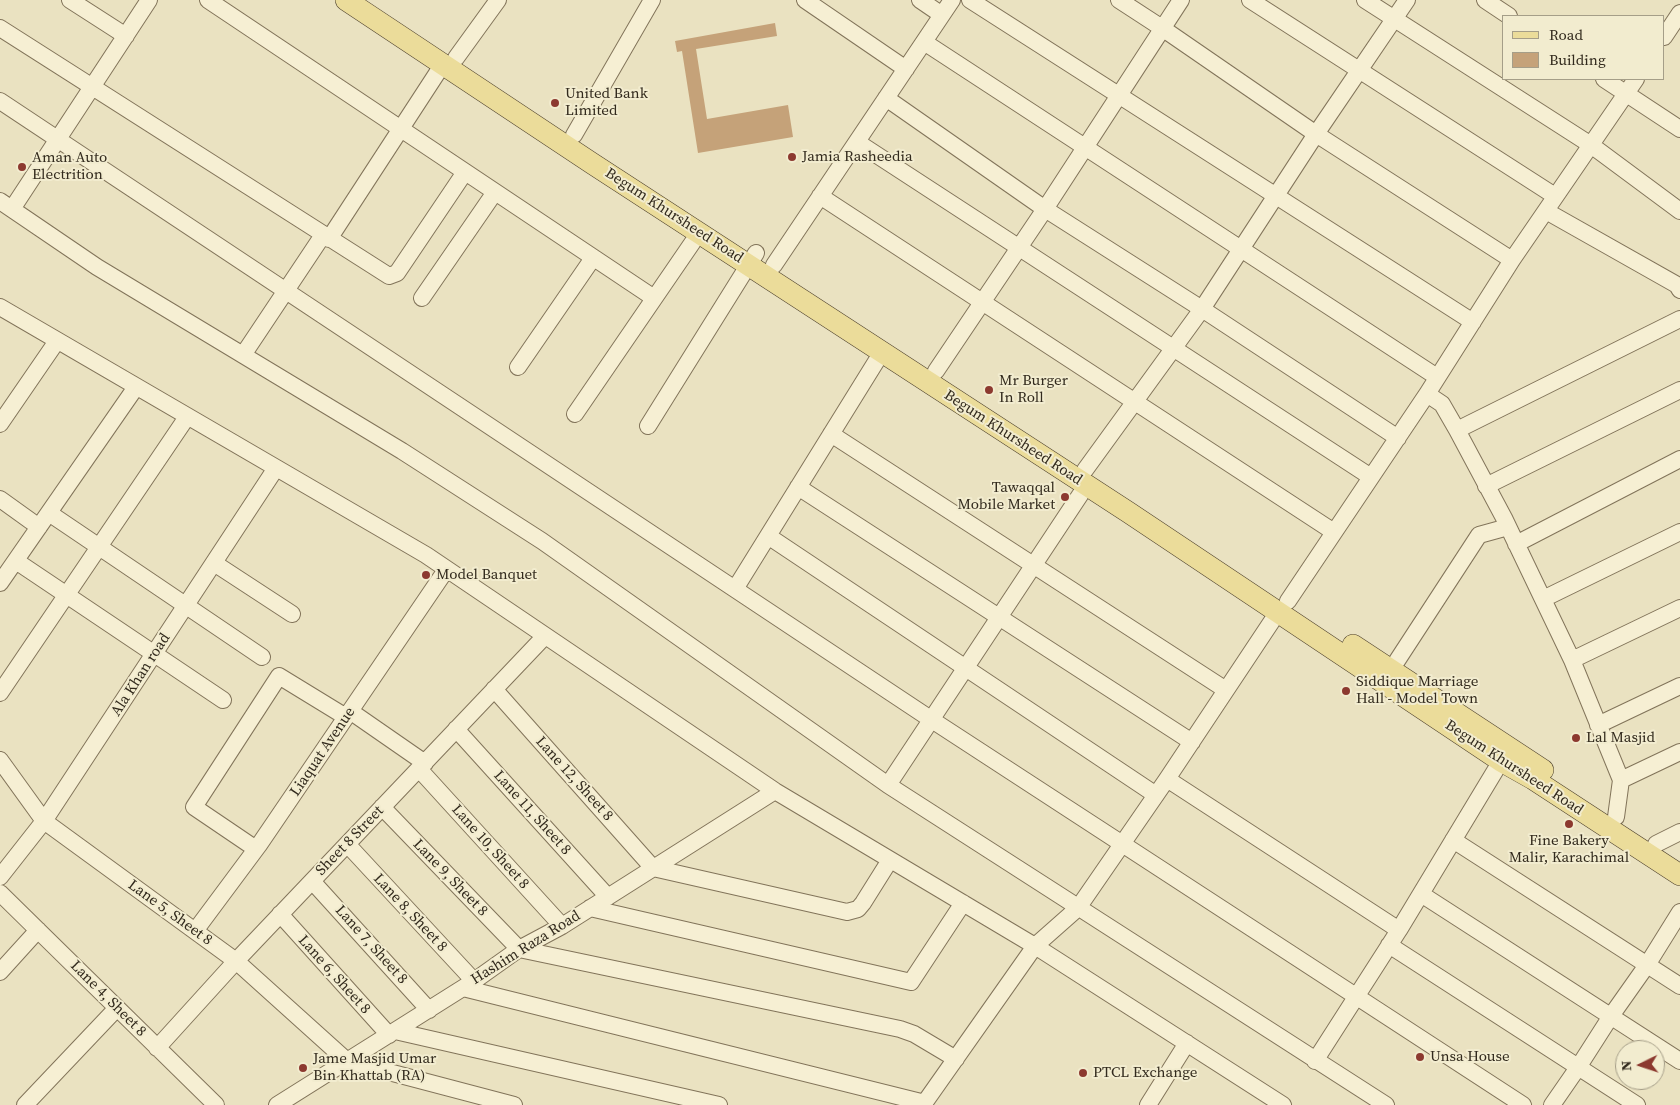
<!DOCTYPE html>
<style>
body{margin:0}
#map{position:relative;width:1680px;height:1105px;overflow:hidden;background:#eae2c1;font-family:"Source Serif 4",serif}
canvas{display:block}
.legend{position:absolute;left:1502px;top:15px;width:162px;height:65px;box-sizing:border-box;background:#f2eccf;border:1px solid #a59e88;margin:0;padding:6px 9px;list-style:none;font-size:15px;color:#322a1d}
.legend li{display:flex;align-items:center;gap:10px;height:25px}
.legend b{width:25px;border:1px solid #a59e88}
.north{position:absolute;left:1615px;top:1040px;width:50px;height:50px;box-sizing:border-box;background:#f2eccf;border:1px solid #a59e88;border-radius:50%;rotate:266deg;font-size:14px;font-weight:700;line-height:20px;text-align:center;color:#322a1d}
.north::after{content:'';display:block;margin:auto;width:18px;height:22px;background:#8c392f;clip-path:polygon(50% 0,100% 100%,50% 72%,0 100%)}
</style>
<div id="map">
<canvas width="1680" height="1105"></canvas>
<ul class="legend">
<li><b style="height:6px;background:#ebdc9a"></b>Road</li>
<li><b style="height:14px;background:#c5a279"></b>Building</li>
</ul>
<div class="north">N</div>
</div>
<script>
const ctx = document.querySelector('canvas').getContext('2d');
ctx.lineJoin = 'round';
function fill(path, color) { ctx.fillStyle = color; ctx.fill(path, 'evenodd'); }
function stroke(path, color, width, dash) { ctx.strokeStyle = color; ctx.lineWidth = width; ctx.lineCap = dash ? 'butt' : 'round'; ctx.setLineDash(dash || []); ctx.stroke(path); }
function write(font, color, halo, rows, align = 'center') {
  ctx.font = font + ' "Source Serif 4",serif'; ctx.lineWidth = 4; ctx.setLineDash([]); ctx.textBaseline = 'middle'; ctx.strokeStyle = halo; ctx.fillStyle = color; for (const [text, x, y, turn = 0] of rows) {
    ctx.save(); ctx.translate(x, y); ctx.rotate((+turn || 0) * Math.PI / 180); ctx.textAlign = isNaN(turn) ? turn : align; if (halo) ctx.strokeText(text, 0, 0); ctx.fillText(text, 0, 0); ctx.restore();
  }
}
fill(new Path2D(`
 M775 23 777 36 696 49 707 119 788 105 793 137 698 153 682 51 677 52 675 41Z`), '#c5a279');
const minor = new Path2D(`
 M70 0 126 36
 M208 0 654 298
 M805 0 906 69
 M920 0 942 15
 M970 0 1473 322
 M1119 0 1162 28 1316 134 1512 260
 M1250 0 1555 196
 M1365 0 1591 145 1680 211
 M1485 0 1509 16
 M0 28 389 276 397 273 465 172
 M1664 37 1680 13
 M924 42 1437 377
 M456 58 498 0
 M1604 79 1680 129
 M886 98 1045 209 1202 309 1398 438
 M0 101 932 720 1523 1105
 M574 135 652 0
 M857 142 1371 477
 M820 196 1334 532
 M0 201 97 267 402 451 542 541 888 785 1386 1105
 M12 209 149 0
 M1546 211 1677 285 1680 290
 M329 239 443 64
 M774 265 952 0
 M422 298 495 192
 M0 307 426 555 775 791 1035 946 1283 1105
 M243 355 323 235
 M518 367 593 258
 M936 371 1045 209 1181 0
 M1427 394 1442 404 1457 430 1504 518 1572 660 1621 780 1616 817
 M575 414 699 233
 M0 424 57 341
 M648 426 756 253
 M1457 430 1680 319
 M831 434 1226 690
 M1085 470 1202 309 1316 134 1407 0
 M1486 486 1680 390
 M798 487 1192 742
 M0 499 39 527
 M49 513 262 657
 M768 536 1156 795
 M1516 544 1680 459
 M16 561 223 700
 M214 563 292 614
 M0 583 136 387
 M735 589 882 352
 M1543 599 1680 532
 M1288 601 1427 394 1512 260 1636 79
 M1572 660 1680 608
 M1391 670 1479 535 1508 527
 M494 689 653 868 847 912 858 909 863 903 890 860
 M0 693 187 417
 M350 711 425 763
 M1598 725 1680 686
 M456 729 608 897
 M0 760 44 821 236 961 347 1061 514 1105
 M419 769 562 926
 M1167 779 1399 930
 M1621 780 1680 752
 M888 785 1086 486
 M382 807 519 949 900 1029 914 1034 956 1059
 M1453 840 1680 986
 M347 844 474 981
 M1656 844 1680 832
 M256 849 194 807 279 676 346 717
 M0 877 44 821 276 468
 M312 881 429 1010
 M0 893 216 1105
 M1421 894 1680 1061
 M590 908 911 982 963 903
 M280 914 389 1035
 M195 931 259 845 446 570
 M1389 945 1637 1105
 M0 972 38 930
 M463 988 925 1103
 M395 1031 719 1105
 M157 1048 236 961 545 636
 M1315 1061 1399 930 1501 761
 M25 1105 117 1008
 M277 1105 474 981 519 949 562 926 775 791
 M923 1105 1035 946 1078 908 1167 779 1278 612
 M1148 1105 1187 1043
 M1552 1105 1579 1066 1611 1016 1647 965 1680 912`);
const major = new Path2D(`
 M346 0 593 164 1128 512 1501 761 1533 779 1680 875
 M1353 645 1543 770`);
stroke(minor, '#82745a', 18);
stroke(major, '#4f422e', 22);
stroke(minor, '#f6efd3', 16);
stroke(major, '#ebdc9a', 21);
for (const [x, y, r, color] of [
 [555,103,5,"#8c392f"],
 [792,157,5,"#8c392f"],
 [22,167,5,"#8c392f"],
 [989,390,5,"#8c392f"],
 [1065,497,5,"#8c392f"],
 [426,575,5,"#8c392f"],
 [1346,691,5,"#8c392f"],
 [1576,738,5,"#8c392f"],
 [1569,824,5,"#8c392f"],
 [1420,1057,5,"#8c392f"],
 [303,1068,5,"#8c392f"],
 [1083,1073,5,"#8c392f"]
]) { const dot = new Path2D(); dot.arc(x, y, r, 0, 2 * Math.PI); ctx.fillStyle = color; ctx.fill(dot); stroke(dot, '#f2eccf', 2); }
write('15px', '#322a1d', '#f2eccf', [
 ["United Bank",565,94],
 ["Limited",565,111],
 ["Jamia Rasheedia",802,157],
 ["Aman Auto",32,158],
 ["Electrition",32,175],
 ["Mr Burger",999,381],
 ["In Roll",999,398],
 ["Tawaqqal",1055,488,"right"],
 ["Mobile Market",1055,505,"right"],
 ["Model Banquet",436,575],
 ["Siddique Marriage",1356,682],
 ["Hall - Model Town",1356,699],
 ["Lal Masjid",1586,738],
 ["Fine Bakery",1569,841,"center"],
 ["Malir, Karachimal",1569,858,"center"],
 ["Unsa House",1430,1057],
 ["Jame Masjid Umar",313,1059],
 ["Bin Khattab (RA)",313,1076],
 ["PTCL Exchange",1093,1073]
], 'left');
write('15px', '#322a1d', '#f2eccf', [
 ["Begum Khursheed Road",674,216,33],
 ["Begum Khursheed Road",1013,438,33],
 ["Ala Khan road",141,675,-57],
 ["Liaquat Avenue",323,752,-56],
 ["Begum Khursheed Road",1514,768,33],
 ["Lane 12, Sheet 8",574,779,48],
 ["Lane 11, Sheet 8",532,813,48],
 ["Sheet 8 Street",350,841,-46],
 ["Lane 10, Sheet 8",490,847,48],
 ["Lane 9, Sheet 8",450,878,46],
 ["Lane 5, Sheet 8",170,913,36],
 ["Lane 8, Sheet 8",410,913,47],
 ["Lane 7, Sheet 8",371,945,48],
 ["Hashim Raza Road",526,948,-32],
 ["Lane 6, Sheet 8",334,975,48],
 ["Lane 4, Sheet 8",108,999,45]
]);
</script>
